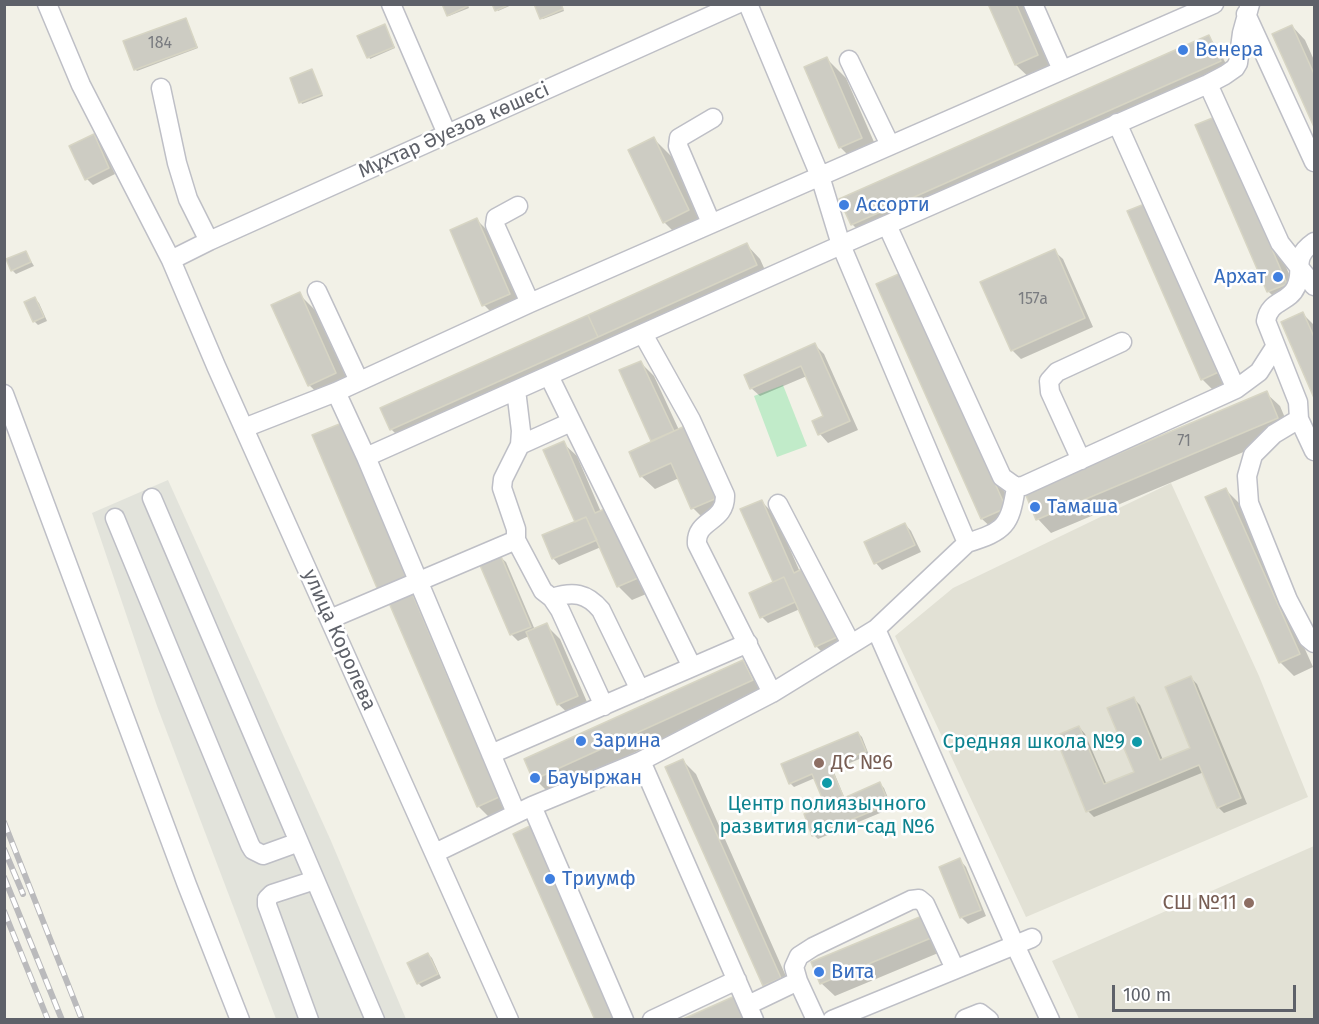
<!DOCTYPE html>
<meta charset="utf-8">
<style>
body{margin:0}
#map{position:relative;width:1319px;height:1024px;overflow:hidden;background:#f2f1e7;font-family:"Fira Sans",sans-serif}
canvas{display:block}
.frame{position:absolute;inset:0;border:6px solid #5e6169;pointer-events:none}
.scale{position:absolute;left:1112px;top:985px;width:184px;height:27px;box-sizing:border-box;border:3px solid #5e6169;border-top:0;padding-left:8px;font-size:18px;line-height:21px;white-space:nowrap;color:#5e6169;-webkit-text-stroke:4px #fff;paint-order:stroke}
</style>
<div id="map">
<canvas width="1319" height="1024"></canvas>
<div class="frame"></div>
<div class="scale">100 m</div>
</div>
<script>
const ctx = document.querySelector('canvas').getContext('2d');
ctx.lineJoin = 'round';
function fill(path, color) { ctx.fillStyle = color; ctx.fill(path, 'evenodd'); }
function stroke(path, color, width, dash) { ctx.strokeStyle = color; ctx.lineWidth = width; ctx.lineCap = dash ? 'butt' : 'round'; ctx.setLineDash(dash || []); ctx.stroke(path); }
function write(font, color, halo, rows, align = 'center') {
  ctx.font = font + ' "Fira Sans",sans-serif'; ctx.lineWidth = 5; ctx.setLineDash([]); ctx.textBaseline = 'middle'; ctx.strokeStyle = halo; ctx.fillStyle = color; for (const [text, x, y, turn = 0] of rows) {
    ctx.save(); ctx.translate(x, y); ctx.rotate((+turn || 0) * Math.PI / 180); ctx.textAlign = isNaN(turn) ? turn : align; if (halo) ctx.strokeText(text, 0, 0); ctx.fillText(text, 0, 0); ctx.restore();
  }
}
fill(new Path2D(`
 M168 480 331 841 406 1019H276L157 706 92 513Z`), '#e2e3db');
fill(new Path2D(`
 M1171 483 1259 676 1308 797 1026 917 895 636 953 588Z
 M1314 846V1019H1079L1052 961Z`), '#e2e1d5');
fill(new Path2D(`
 M783 385 807 446 777 457 754 396Z`), '#c1ebc9');
fill(new Path2D(`
 M467 4 469 8 449 16 448 15Z
 M494 4H514L498 11Z
 M561 4 564 11 543 19 542 18Z
 M989 4H1025L1057 75 1036 84 1016 65Z
 M186 19 198 48 137 71 135 69Z
 M1292 26 1305 40 1314 60V123L1274 35Z
 M386 28 395 48 370 59 359 37Z
 M1208 37 1217 46 1229 70 861 233 852 224Z
 M827 59 846 78 881 158 860 167 840 147 806 68Z
 M312 71 323 96 302 104 301 102Z
 M1228 132 1299 297 1282 305 1268 291Z
 M93 136 100 142 115 174 93 185 87 179Z
 M654 139 673 158 708 230 684 242 664 222Z
 M1147 204 1233 384 1215 392 1202 379Z
 M477 220 497 240 529 313 503 324 484 305Z
 M747 245 760 259 769 279 405 443 391 429Z
 M1054 251 1063 259 1093 327 1021 359 1012 350Z
 M26 253 34 266 16 274 12 270Z
 M878 285 914 288 1018 522 996 532 982 519Z
 M299 294 319 314 354 393 329 404 309 385Z
 M35 299 39 303 47 321 38 325 34 321Z
 M1303 314 1314 325V394L1283 323Z
 M815 345 824 354 858 430 828 443 820 434 825 417 807 376 760 396 751 388Z
 M641 363 654 376 679 430 729 511 706 521 693 508 679 478 655 489 641 476 653 442 621 370Z
 M1266 393 1280 406 1291 432 1051 533 1038 519 1027 494Z
 M314 436 355 438 512 811 491 819 478 806 392 605Z
 M563 443 577 456 601 512 651 592 632 600 619 587 601 547 559 565 553 558 577 522Z
 M1226 490 1239 503 1313 667 1294 676 1280 662Z
 M762 502 775 515 800 572 849 650 829 659 816 646 800 609 768 623 762 617 775 583 742 510Z
 M905 524 911 531 921 552 882 570 876 563 866 542Z
 M499 556 506 562 535 630 546 625 560 639 590 709 572 717 558 704 529 636 518 641 511 634Z
 M743 661 756 675 765 693 548 792 535 779Z
 M1191 678 1197 684 1247 804 1224 813 1218 807 1204 772 1094 817 1088 811 1079 727 1085 734 1107 785 1136 773 1134 699 1140 705 1163 760 1192 749Z
 M858 733 862 737 869 755 833 770 845 799 880 784 884 788 892 808 818 839 814 835 827 806 815 778 794 787 790 783Z
 M683 761 696 774 793 992 777 999 764 986 667 768Z
 M960 860 966 867 986 916 968 924 961 917Z
 M921 918 943 951 835 996 821 983Z
 M428 954 432 958 441 978 422 987 418 983Z`), '#0003');
const building = new Path2D(`
 M442 4H467L468 6 447 16Z
 M492 4H510L495 11Z
 M534 4H561L563 9 540 19Z
 M988 4H1016L1038 55 1015 65Z
 M186 18 197 47 134 70 123 41Z
 M385 24 394 47 367 58 357 36Z
 M1292 25 1314 74V127L1272 34Z
 M1209 35 1221 61 851 225 839 199Z
 M827 57 862 138 839 148 804 67Z
 M312 69 322 94 299 103 290 78Z
 M1215 117 1287 284 1267 292 1195 125Z
 M94 134 109 168 85 180 69 146Z
 M654 137 689 210 663 223 628 150Z
 M1147 203 1221 371 1201 380 1127 211Z
 M477 218 510 294 482 306 450 230Z
 M747 243 757 265 598 337 588 315Z
 M1055 249 1085 318 1011 351 980 282Z
 M26 251 31 262 11 271 6 259Z
 M901 273 1006 508 981 519 876 284Z
 M300 292 336 373 308 386 271 305Z
 M35 297 44 317 33 322 24 302Z
 M1303 312 1314 337V398L1281 322Z
 M588 315 598 337 390 430 380 408Z
 M815 343 850 421 818 435 812 421 823 416 801 366 750 389 744 375Z
 M641 361 674 431 651 441 619 370Z
 M1267 391 1278 418 1036 520 1025 493Z
 M342 423 409 583 380 595 312 435Z
 M685 426 717 498 691 509 671 463 640 477 629 452Z
 M564 441 595 513 607 508 638 578 617 587 586 517 575 522 543 450Z
 M1226 488 1300 654 1279 663 1205 497Z
 M762 500 794 573 806 567 837 637 815 647 784 577 773 582 740 509Z
 M586 517 597 540 552 559 542 535Z
 M905 523 915 545 874 564 864 542Z
 M500 554 531 627 510 635 479 563Z
 M784 577 795 602 760 618 749 593Z
 M409 586 499 797 477 807 386 596Z
 M547 623 578 696 557 705 526 632Z
 M743 660 753 680 533 780 524 759Z
 M1191 676 1241 798 1217 808 1199 765 1086 812 1055 736 1079 726 1104 784 1134 772 1107 708 1134 697 1160 760 1190 748 1165 687Z
 M858 732 866 751 830 766 844 798 880 782 889 804 812 836 804 814 825 805 812 774 789 784 781 764Z
 M683 759 781 978 763 986 665 767Z
 M532 825 617 1020H595L513 834Z
 M960 858 981 910 960 918 939 867Z
 M922 916 931 938 820 984 811 962Z
 M428 953 438 974 417 984 407 963Z
 M735 996 744 1017 738 1020H681Z`);
fill(building, '#cdccc3');
stroke(building, '#d7d5c4', 1.5);
const minor = new Path2D(`
 M47 4 81 85 171 260 216 366 509 1020
 M391 4 447 134
 M748 4 820 176 841 245 967 543 876 629 1015 945 1050 1020
 M1033 4 1062 70
 M1246 14 1314 162
 M849 60 890 145
 M1208 84 1280 243 1314 286
 M161 88 177 163 188 199 209 241
 M1117 123 1236 389
 M518 206 496 218 495 225 530 303
 M711 223 678 146 679 138 713 118
 M887 225 1002 477 1016 487 1023 486 1236 389 1259 372 1275 347
 M1314 242C1290 259 1305 269 1296 287 1289 303 1269 300 1266 321L1298 402 1299 419 1274 434 1253 455 1247 476 1249 503 1288 600 1308 638 1314 643
 M171 260 209 241 737 4
 M317 291 359 381
 M643 334 691 420 725 495C726 523 695 519 697 544L772 693
 M549 376 692 667
 M516 390 521 431 520 445 503 479 502 488 516 529V540L543 591 552 598 560 610 604 706
 M336 392 366 457 516 813
 M4 394 187 885 240 1020
 M1299 419 1314 451
 M244 428 336 392 530 303 1214 4
 M520 445 571 422
 M366 457 841 245 1208 84 1225 75 1235 68 1238 63 1242 33 1250 4
 M1081 460 1050 392 1049 381 1057 372 1122 342
 M152 498 375 1020
 M778 504 851 644
 M115 518 250 845 253 850 263 855 299 842
 M967 543C1005 531 1010 526 1016 487
 M552 598C573 591 587 593 601 610L640 690
 M330 619 516 540
 M491 754 748 643
 M641 761 772 693 876 629
 M532 806 624 1020
 M435 853 532 806 641 761 754 1020
 M798 981 794 967 799 956 813 947 911 900 919 899 925 904 955 969
 M748 1005 798 981 816 1020
 M965 1019 980 1013 989 1020
 M309 1020 267 905V899L272 894 315 880
 M652 1020 737 980
 M832 1020 1032 938`);
stroke(minor, '#bebfc6', 21);
stroke(minor, '#fff', 18);
const rail = new Path2D(`
 M4 822 82 1020
 M4 849 23 894
 M4 877 62 1020
 M4 911 48 1020`);
stroke(rail, '#bababc', 6);
stroke(rail, '#fff', 4, [11]);
for (const [x, y, r, color] of [
 [1183,50,6,"#3f7fe0"],
 [844,205,6,"#3f7fe0"],
 [1278,277,6,"#3f7fe0"],
 [1035,507,6,"#3f7fe0"],
 [581,741,6,"#3f7fe0"],
 [1137,742,6,"#0f9aa8"],
 [819,763,6,"#8d6e63"],
 [535,778,6,"#3f7fe0"],
 [827,783,6,"#0f9aa8"],
 [550,879,6,"#3f7fe0"],
 [1249,903,6,"#8d6e63"],
 [819,972,6,"#3f7fe0"]
]) { const dot = new Path2D(); dot.arc(x, y, r, 0, 2 * Math.PI); ctx.fillStyle = color; ctx.fill(dot); stroke(dot, '#fff', 2); }
write('16px', '#7a7c80', null, [
 ["184",160,44],
 ["157а",1033,300],
 ["71",1184,442]
]);
write('20px', '#366cbe', '#fff', [
 ["Венера",1195,50],
 ["Ассорти",856,205],
 ["Архат",1266,277,"right"],
 ["Тамаша",1047,507],
 ["Зарина",593,741],
 ["Бауыржан",547,778],
 ["Триумф",562,879],
 ["Вита",831,972]
], 'left');
write('20px', '#5e6169', '#fff', [
 ["Мұхтар Әуезов көшесі",454,131,-24],
 ["улица Королева",339,640,66]
]);
write('20px', '#0d838f', '#fff', [
 ["Средняя школа №9",1125,742],
 ["Центр полиязычного",827,804,"center"],
 ["развития ясли-сад №6",827,827,"center"]
], 'right');
write('20px', '#785e54', '#fff', [
 ["ДС №6",831,763],
 ["СШ №11",1237,903,"right"]
], 'left');
</script>
